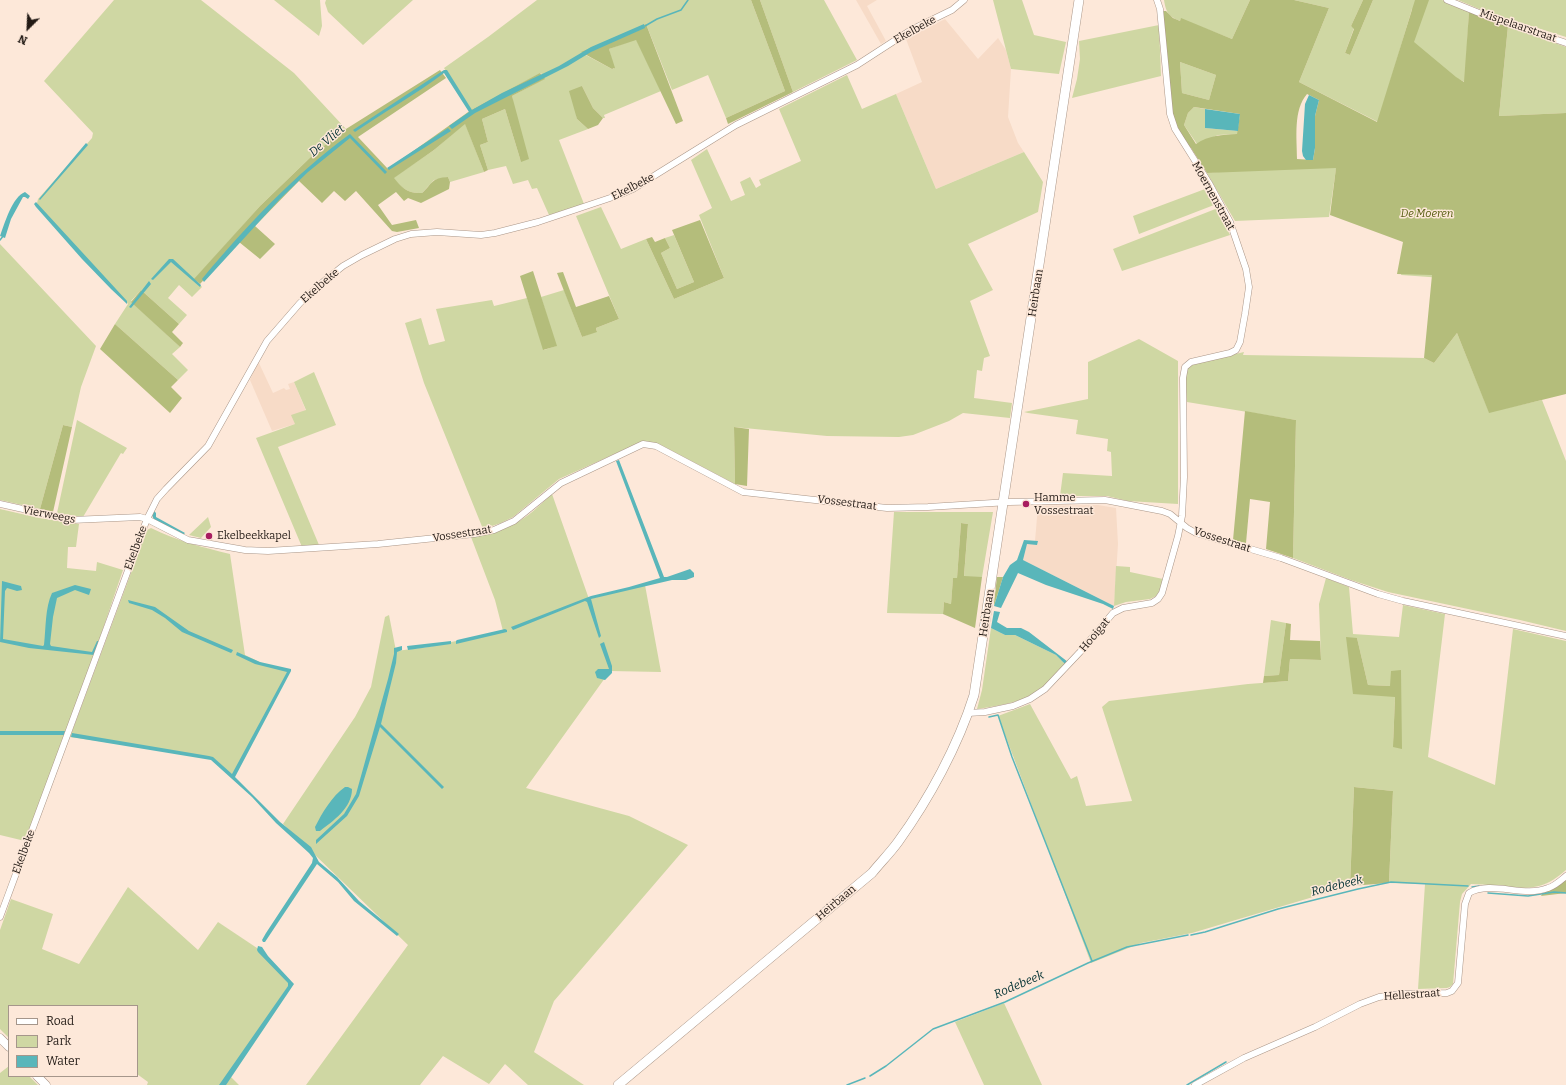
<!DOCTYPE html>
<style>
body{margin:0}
#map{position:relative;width:1566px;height:1085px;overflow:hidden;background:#fde8d9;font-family:Bitter,serif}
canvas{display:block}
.legend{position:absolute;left:8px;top:1005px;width:130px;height:72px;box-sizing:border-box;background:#fde8d9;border:1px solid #a5968b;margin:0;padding:5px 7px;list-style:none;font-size:12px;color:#221a15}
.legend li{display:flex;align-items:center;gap:8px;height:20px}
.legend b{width:20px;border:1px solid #a5968b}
.north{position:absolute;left:8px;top:8px;width:40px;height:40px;-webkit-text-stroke:3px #fde8d9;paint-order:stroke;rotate:204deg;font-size:11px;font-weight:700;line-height:16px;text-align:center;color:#221a15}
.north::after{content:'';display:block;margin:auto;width:14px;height:18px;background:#221a15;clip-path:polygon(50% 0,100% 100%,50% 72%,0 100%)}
</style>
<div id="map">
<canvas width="1566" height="1085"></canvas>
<ul class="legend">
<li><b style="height:5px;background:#fff"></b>Road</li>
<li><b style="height:11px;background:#cfd7a3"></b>Park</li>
<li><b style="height:11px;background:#59b6ba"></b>Water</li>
</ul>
<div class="north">N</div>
</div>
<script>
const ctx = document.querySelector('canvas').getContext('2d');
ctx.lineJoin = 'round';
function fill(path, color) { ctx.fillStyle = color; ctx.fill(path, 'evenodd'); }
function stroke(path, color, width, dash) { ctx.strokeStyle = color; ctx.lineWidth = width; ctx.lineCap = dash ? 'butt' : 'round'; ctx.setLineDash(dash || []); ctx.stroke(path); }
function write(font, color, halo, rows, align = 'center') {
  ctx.font = font + ' Bitter,serif'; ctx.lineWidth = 3; ctx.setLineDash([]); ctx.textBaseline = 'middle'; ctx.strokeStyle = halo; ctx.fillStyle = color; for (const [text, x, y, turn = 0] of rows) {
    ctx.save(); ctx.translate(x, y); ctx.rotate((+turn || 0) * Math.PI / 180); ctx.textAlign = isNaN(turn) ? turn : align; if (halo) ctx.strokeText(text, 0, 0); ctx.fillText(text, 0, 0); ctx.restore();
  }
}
fill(new Path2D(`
 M856 0H877L867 6 886 41 881 44Z
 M945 19 978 59 998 38 1006 50 1011 69 1008 117 1018 143 1024 152 936 189 896 94 922 82 906 39Z
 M258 361 273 393 284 388 286 390 290 389 288 384 294 382 306 411 295 424 272 431 250 380Z
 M1098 505 1116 508 1118 544 1114 606 1023 560 1027 544H1037L1038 541H1035L1038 506Z`), '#f7dbc7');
fill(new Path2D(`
 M114 0H201L294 73 346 129 317 151 260 206 195 279 202 287 192 297 179 285 168 298 187 315 179 324 141 290 131 301 180 347 172 354 188 370 178 380 115 324 128 304 38 208 37 203 38 199 85 146 92 138 93 133 44 81Z
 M274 0H320L322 26 319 36Z
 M326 0H413L363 45 328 12 325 3Z
 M537 0H751L785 91 726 118 708 75 672 90 646 24 582 53 612 69H614L609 49 636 39 661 91 604 115 605 118H603L593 108 582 86 576 111 577 119 588 129 559 140 584 204 549 215 537 188 532 189 528 180 513 184 506 166 488 170 480 145 488 142 482 119 505 109 521 162 512 96 544 79 541 73 471 110 444 68 488 37Z
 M760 0H824L857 60 793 92Z
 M993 0H1022L1034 35 1066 42 1059 74 1011 69Z
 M1164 0H1250L1232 39 1181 19 1180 21C1168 16 1166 12 1164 0Z
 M1294 0H1363L1351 26 1354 28 1345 53 1350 55 1373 0H1442L1469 12 1465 82 1456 78 1457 279 1401 275 1406 242 1412 9 1378 122 1299 82 1329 8Z
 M1458 0H1566V37L1484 11Z
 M1159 25 1161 76 1072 98 1077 79 1080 59 1079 41Z
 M1508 26 1566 47V113L1499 116Z
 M1180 62 1216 75 1209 100 1182 93Z
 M847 75 862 109 896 94 936 189 1024 152 1043 182 1038 212 968 244 993 290 970 301 990 356 984 358 982 371 977 370 974 398 1012 403 1010 418 963 413 949 421 913 435 899 437 827 436 734 427 735 484 659 444 641 442 559 479 513 517 501 523 483 529 424 383 405 323 421 318 429 345 445 341 436 309 492 300 494 306 527 298 544 350 556 346 541 297 564 290 582 337 597 331 596 328 619 319 576 216 601 207 621 249 646 239 674 299 724 278 699 215 712 208 691 160 707 149 731 201 745 195 740 182 750 177 756 188 761 185 759 180 801 161 779 109Z
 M1194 107 1205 109V128L1238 131 1237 134 1218 135 1197 144 1184 125 1188 113Z
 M465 123 484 172 450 182 448 177 434 180 422 193C408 194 402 188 393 178L434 150Z
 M1337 162 1329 217 1235 221 1207 173Z
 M1205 189 1214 205 1139 234 1133 216Z
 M1218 208 1230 235 1122 271 1113 249Z
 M674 235 694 282 677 289 661 253 670 248 665 238Z
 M0 244 96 346 81 387 72 427 63 425 40 509 0 500Z
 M1457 333 1489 412 1542 400 1566 461V631L1520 620 1388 592 1351 580 1293 558 1296 420 1187 402C1186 390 1183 376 1189 365L1244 352 1243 355 1424 358 1434 363Z
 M1139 339 1178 361V504L1128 501 1107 496H1060L1063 473 1112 476 1111 452 1107 451 1108 439 1076 434 1078 420 1028 413 1024 412 1088 399V362Z
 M314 372 336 425 278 447 319 545 302 547 256 438 295 424 291 415 306 410 294 382Z
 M77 420 127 448 123 454 121 453 83 517 57 513Z
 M552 494 589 599 645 585 661 672 610 671 526 788 629 816 688 845 554 1001 534 1052 584 1085H528L505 1064 489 1084 443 1056 420 1085H306L408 945 283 824 355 717 371 687 385 617 389 615 396 651 428 647 503 631 495 600 471 537C484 534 498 532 510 526 526 519 539 506 552 494Z
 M0 509 39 518 79 524 76 547H68L67 568 96 571 97 562 123 570 94 655 25 841 0 835Z
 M894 512H993L982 577H964L968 524 961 523 957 578 953 579 951 604 944 602 943 614 887 613Z
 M208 517 211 527 201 538 189 535Z
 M151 528C177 541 202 547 230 554L245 655 266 665 290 670 233 777 216 760 207 757 70 737 147 530Z
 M1116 566 1130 567V572L1163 579 1160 591 1156 596 1150 599 1126 602 1114 606Z
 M1326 578 1349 587 1353 634 1399 637 1403 605 1445 614 1428 757 1495 785 1513 629 1566 641V870C1558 877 1550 883 1539 886 1519 891 1492 884 1471 884L1462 894 1460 902 1453 984 1450 987 1447 988 1418 989 1425 884 1389 883 1393 791 1354 787 1350 886 1192 933 1141 943 1091 963 998 716 1030 704 1071 779 1077 776 1086 806 1132 801 1102 707 1109 701 1248 684 1288 681 1290 659 1321 660 1319 604ZM1357 638 1368 685 1390 686 1401 670 1393 747 1395 696 1353 693Z
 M1271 620 1286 623 1279 675 1264 676Z
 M991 628 1005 635H1015L1056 655 1065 664C1052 679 1037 696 1017 701 1004 705 990 707 977 709L982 690Z
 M128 887 198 950 218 922 260 950 291 982 229 1075 239 1085H147L148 1082 137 1074V1006H9V1038L0 1029V930L11 899 53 914 42 949 79 964Z
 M1004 1003 1042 1085H984L955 1022Z
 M9 1066V1076H29L38 1085H0V1073Z`), '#cfd7a3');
fill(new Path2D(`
 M751 0H760L793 92 728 124 726 118 785 91Z
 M1250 0H1294L1329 8 1299 82 1377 122 1415 0H1429L1414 42 1456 77 1464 82 1469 12 1508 26 1499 116 1566 113V394L1489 413 1457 333 1434 363 1424 358 1432 275 1397 274 1403 242 1330 215 1336 168 1207 173 1191 148 1185 142 1172 116 1163 11H1166L1173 18 1180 21 1181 18 1232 39ZM1180 62 1216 75 1209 100 1182 93ZM1307 94 1319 100 1315 116V148L1313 160 1297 159C1297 138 1293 110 1307 94ZM1194 107 1240 114 1237 134C1222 135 1209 135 1196 144L1184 125 1188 113Z
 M1363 0H1373L1350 55 1345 53 1354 29 1351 26Z
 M646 24 683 121 676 124 636 40 609 49 615 68 612 69 581 52Z
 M440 70 446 78 358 137 388 169 471 110 540 73 545 79 512 96 529 159 521 162 505 109 482 119 488 142 480 145 488 170 484 172 465 124 434 150 394 178C402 188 408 194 422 193 433 183 431 178 448 177L450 182 449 189 421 203 408 198 404 201 396 192 378 205 392 225 416 220 419 228 397 232 392 231 356 191 345 201 334 191 322 203 299 181 255 226 275 244 260 259 239 242 200 284 194 279 260 206 317 151 346 129Z
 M582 86 593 108 603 118 598 125 588 129 577 119 569 91Z
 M700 220 724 278 674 299 646 239 652 237 655 242 665 238 670 248 661 253 677 289 694 282 672 230Z
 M533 271 557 346 543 350 520 276Z
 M563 272 576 307 609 296 619 319 596 328 597 332 582 337 557 273Z
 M141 290 179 324 172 332 183 343 180 347 131 302Z
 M115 324 178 380 171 387 182 398 170 413 100 349Z
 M1245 411 1296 420 1293 558 1266 549 1270 502 1250 499 1246 543 1233 540Z
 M63 425 72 427 53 512 40 509Z
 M734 427 749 429 747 486 735 484Z
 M961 523 968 524 964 576 982 577 975 628 943 614 944 602 951 604 953 578H957Z
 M997 577H1003L994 606V603Z
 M1286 623 1291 624 1290 640 1320 641 1321 660 1290 659 1288 681 1263 683 1264 676 1279 675Z
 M1346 637 1357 638 1368 685 1390 686 1391 671 1401 670 1402 749 1393 747 1395 697 1353 694Z
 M1354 787 1393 791 1389 883 1350 886Z
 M1566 878V893L1541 896 1544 891Z`), '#b4bd7b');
fill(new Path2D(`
 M644 24 645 28 591 52 568 66 475 113 452 129 449 126 469 112 444 73C415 95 384 112 355 132L353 130 444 70H447L472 110 502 93 559 66 591 47Z
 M1309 95 1319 100 1315 116V148L1313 160H1306L1303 156 1302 151 1305 104Z
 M1205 109 1240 114 1238 131 1205 128Z
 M448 128 451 131 389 170 387 168Z
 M350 134 387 172 385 174 350 138 308 172 280 199 204 282 202 279C246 226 294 175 350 134Z
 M86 143 88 145 40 200 39 199Z
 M25 192 30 196 28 199 25 197H23L11 219 5 238 0 236C5 223 12 197 25 192Z
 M36 202 127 301V304L111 289 82 259 36 207 34 204Z
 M169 259H173L201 285 200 287 171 262 153 280 151 279Z
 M149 281 151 284 131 308 129 307Z
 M619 460 664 577H667L690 569 694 573V577L686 580H672L591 599 601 636 599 638 587 602 585 601 513 630 511 627 591 596 629 587 660 578 616 461Z
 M154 511 156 513V517L185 533 183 535 154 520 152 515Z
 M1024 540 1038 541 1037 545 1027 544 1023 560 1114 606 1113 609 1103 604 1046 585 1018 573 1001 608 994 606 1003 577 1010 565 1017 560Z
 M2 581 21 586 22 590 17 591 7 588 5 591 3 639 43 646 44 645C46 628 45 608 52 593L75 585 91 589 89 595 75 590 57 598 53 617 50 644 51 646 92 652 97 641H99L94 655 29 648 0 642Z
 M128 600 155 607 189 631 233 650 232 652 231 653 182 632 165 618 152 610 129 603Z
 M994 611 1000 612 997 622 1007 628H1021L1029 632 1068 662 1065 664 1056 655 1015 635H1005L991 628Z
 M505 629 507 630V632L456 644V641L457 640Z
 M451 641V644L408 650 407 646Z
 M604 642 612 666V673L605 680 597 678 595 672 598 669H609L600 644Z
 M402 646V650L397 652 396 663 381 724 444 787 442 789 380 727 359 796 347 816 316 844V840L344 814 356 794 388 679 394 654V648Z
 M237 652 260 662 291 669V671L235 777 280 822 311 847 319 862 337 877 359 901 399 934 397 936 354 901 338 882 317 864 265 942H263L262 940 266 933 312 863 313 858 309 853 276 823 252 797 211 760 71 737 72 733 209 756 213 757 232 774 287 672 255 664 236 655Z
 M0 731H65L64 735H0Z
 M345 787H348L352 789C352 808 333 821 320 831H316L315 827C322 813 332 796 345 787Z
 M258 946 262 947 268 956 294 984 226 1085H219L288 986V983L258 952 257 950Z`), '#59b6ba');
stroke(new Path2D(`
 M645 26 657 19 681 10 688 0
 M0 240 4 235
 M989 717 998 715 1012 757 1092 961
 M1472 887 1479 886
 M1488 893 1528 896 1554 892 1566 893
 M1191 935 1205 932 1278 909 1358 889 1391 882 1468 886
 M870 1076 886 1066 933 1029 1005 1002 1088 963 1127 947 1188 935
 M847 1085 865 1078
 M1187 1085 1226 1062`), '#59b6ba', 1.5);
const minor = new Path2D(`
 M1447 0 1489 17 1566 43
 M0 504 72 520 140 517 147 519 188 540 245 550 268 551 378 544 474 534 494 530 514 521 561 483 643 444 656 446 743 492 887 508 928 507 1009 502 1105 500 1162 511 1170 514 1187 528 1196 533 1281 558 1378 594 1403 601 1566 636
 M968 713 985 712 1013 706 1030 699 1045 689 1080 652 1113 613 1123 608 1152 603 1158 599 1162 593 1178 536 1182 516 1184 477 1183 378 1185 367 1191 362 1230 353 1236 350 1240 342 1245 314 1249 287 1246 269 1230 222 1209 183 1175 129 1170 114 1160 9 1157 0
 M0 917 147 519 157 499 166 489 208 446 267 341 300 303 323 282 343 266 362 255 395 239 411 234 437 232 481 235 495 233 538 222 619 195 633 189 665 169 736 125 857 65 911 30 952 10 964 0
 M1195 1085 1244 1058 1315 1027 1360 1004 1379 997 1400 994 1447 993 1452 991 1458 983 1465 904 1469 893C1492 880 1523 898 1548 888 1555 886 1560 881 1566 876`);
const tertiary = new Path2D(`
 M0 1038 9 1047
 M37 1076 46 1085`);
const secondary = new Path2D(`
 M618 1085 872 873C880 863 890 853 898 842 929 799 958 746 974 695L1079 0`);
stroke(minor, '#aa9688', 7);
stroke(tertiary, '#aa9688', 9);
stroke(secondary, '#aa9688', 10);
stroke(minor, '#fff', 6);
stroke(tertiary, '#fff', 8);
stroke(secondary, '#fff', 9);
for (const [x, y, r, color] of [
 [1026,504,4,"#a81d60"],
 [209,536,4,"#a81d60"]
]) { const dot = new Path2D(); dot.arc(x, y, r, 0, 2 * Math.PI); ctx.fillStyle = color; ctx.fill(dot); stroke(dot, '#fde8d9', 1.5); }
write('11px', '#221a15', '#fde8d9', [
 ["Mispelaarstraat",1518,26,19],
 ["Ekelbeke",915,30,-29],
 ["Ekelbeke",633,187,-27],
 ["Moernenstraat",1213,196,61],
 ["Ekelbeke",320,286,-41],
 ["Heirbaan",1036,293,-81],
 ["Vossestraat",847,503,7],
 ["Vierweegs",49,515,11],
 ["Vossestraat",462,534,-9],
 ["Vossestraat",1222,540,18],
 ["Ekelbeke",136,548,-70],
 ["Heirbaan",987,613,-81],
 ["Hooigat",1095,635,-50],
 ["Ekelbeke",24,852,-70],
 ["Heirbaan",836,903,-40],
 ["Hellestraat",1412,995,-4]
]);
write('italic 11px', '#545b0e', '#fde8d9', [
 ["De Moeren",1427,214]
]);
write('11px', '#221a15', '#fde8d9', [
 ["Hamme",1034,498],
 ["Vossestraat",1034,511],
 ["Ekelbeekkapel",217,536]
], 'left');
write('italic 12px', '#013032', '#fde8d9', [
 ["De Vliet",327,141,-40],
 ["Rodebeek",1337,886,-14],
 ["Rodebeek",1019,985,-23]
]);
</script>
